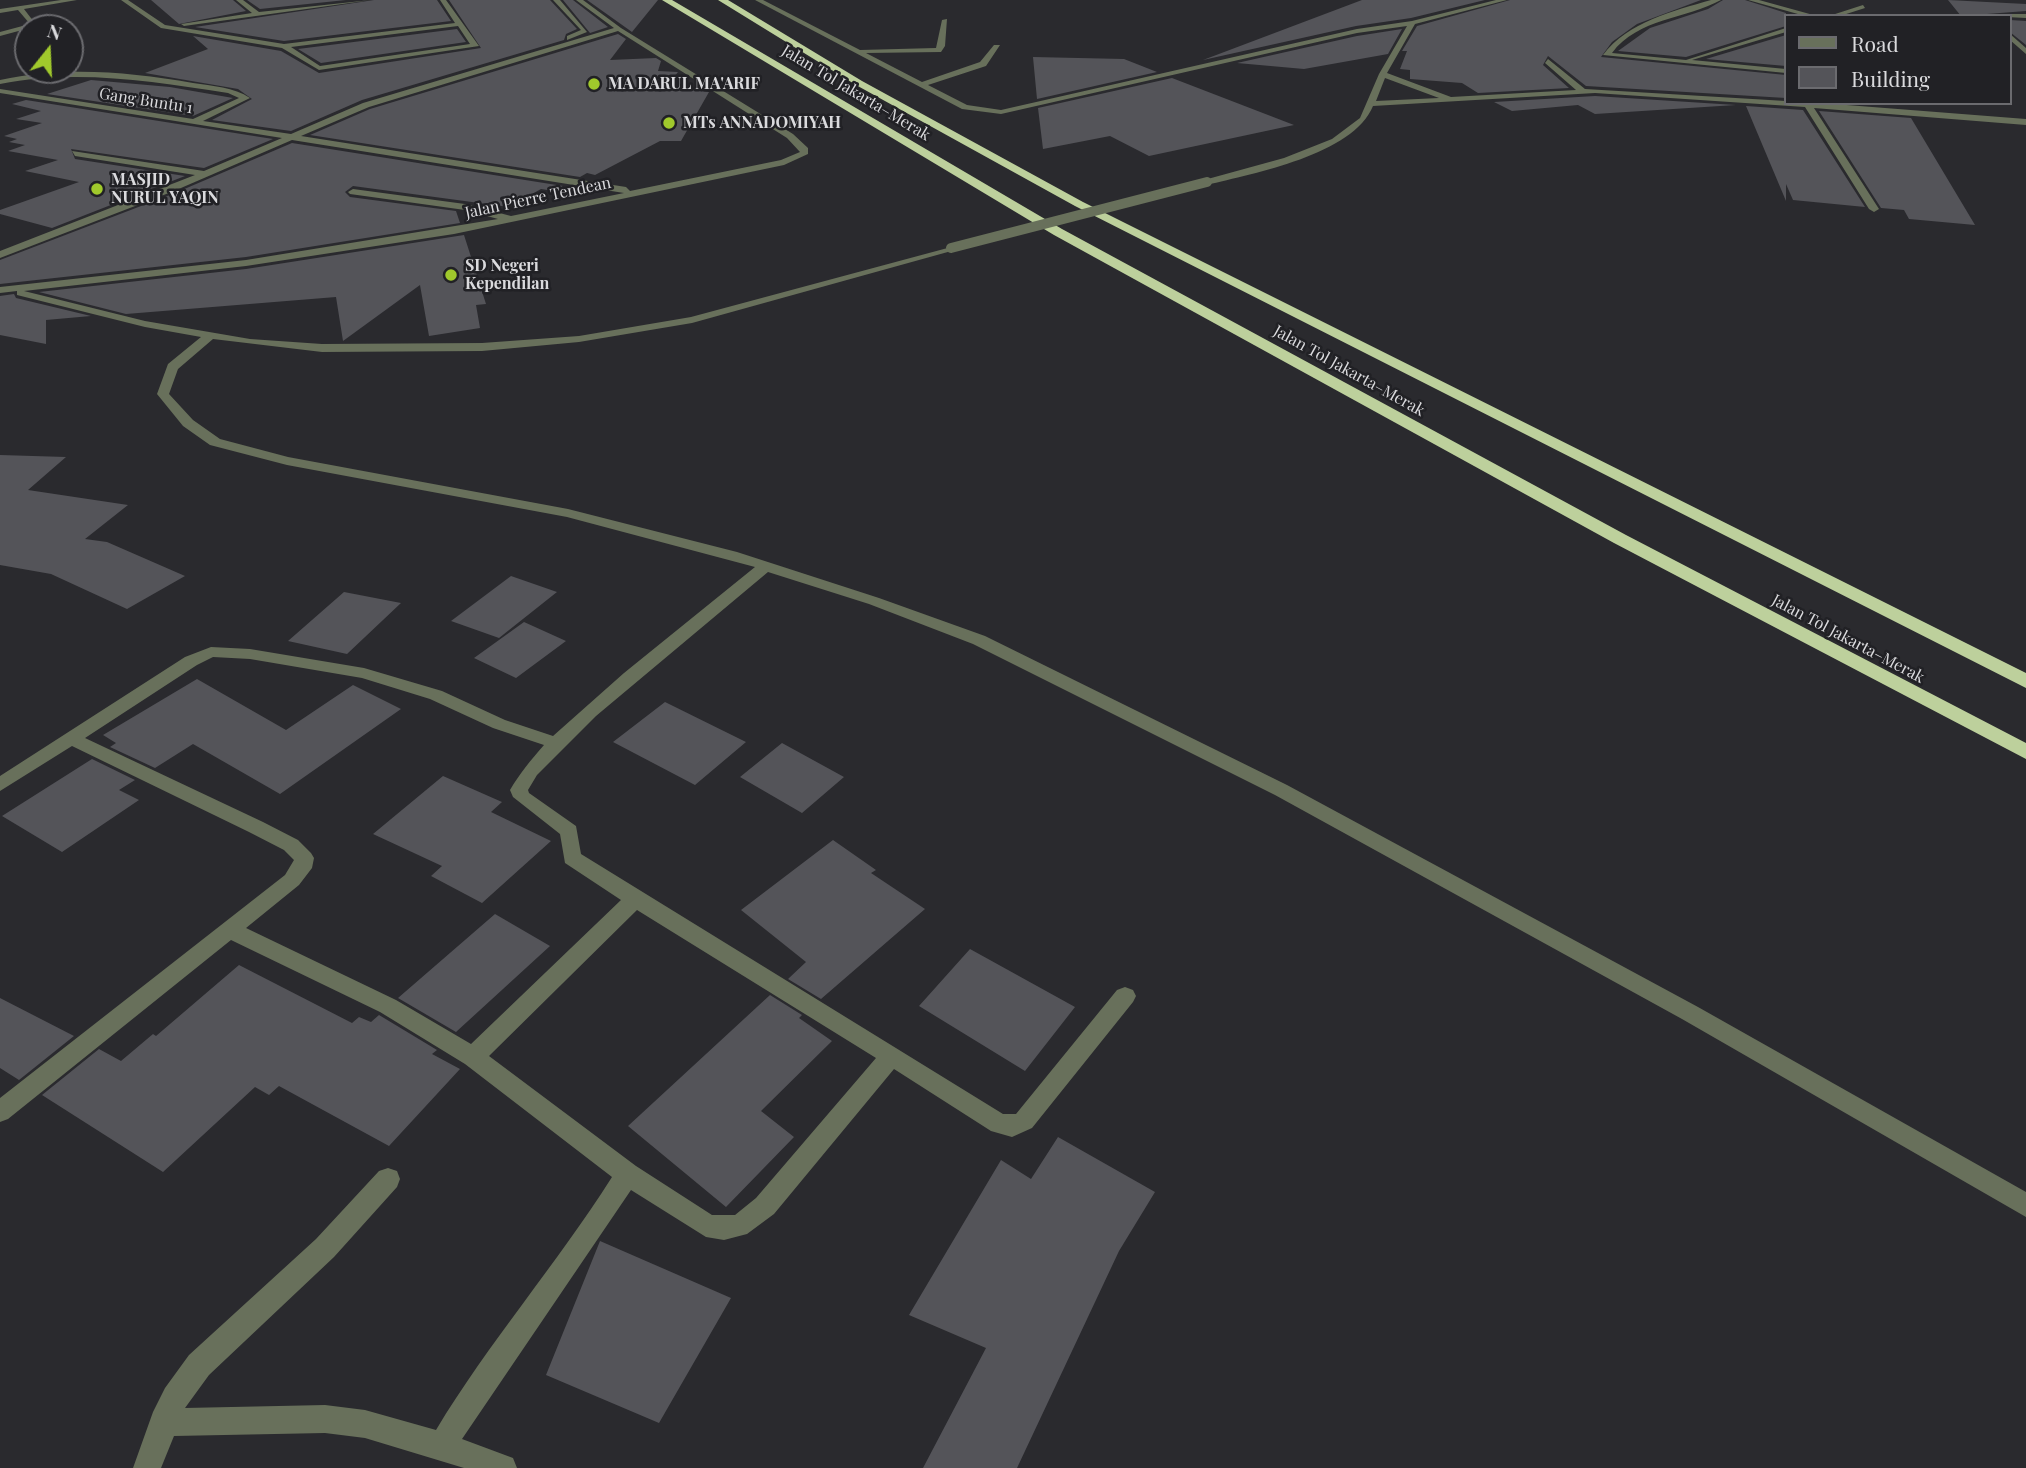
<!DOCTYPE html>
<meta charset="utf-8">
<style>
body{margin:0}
#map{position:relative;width:2026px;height:1468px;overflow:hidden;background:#2a2a2e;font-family:"Playfair Display",serif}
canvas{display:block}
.legend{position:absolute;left:1784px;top:14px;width:228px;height:91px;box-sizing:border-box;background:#212125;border:2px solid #6b6b6f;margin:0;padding:9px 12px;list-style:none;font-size:21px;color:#dadadd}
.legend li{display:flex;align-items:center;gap:14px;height:35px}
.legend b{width:35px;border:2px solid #6b6b6f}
.north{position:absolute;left:14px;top:14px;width:70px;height:70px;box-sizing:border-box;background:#212125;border:2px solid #6b6b6f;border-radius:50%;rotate:18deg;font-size:19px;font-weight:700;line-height:28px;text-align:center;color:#dadadd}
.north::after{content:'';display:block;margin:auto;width:24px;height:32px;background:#a0c92c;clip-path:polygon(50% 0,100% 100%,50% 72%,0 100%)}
</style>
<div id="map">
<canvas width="2026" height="1468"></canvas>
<ul class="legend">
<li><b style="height:9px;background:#68705b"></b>Road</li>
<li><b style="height:19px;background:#545459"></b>Building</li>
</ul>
<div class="north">N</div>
</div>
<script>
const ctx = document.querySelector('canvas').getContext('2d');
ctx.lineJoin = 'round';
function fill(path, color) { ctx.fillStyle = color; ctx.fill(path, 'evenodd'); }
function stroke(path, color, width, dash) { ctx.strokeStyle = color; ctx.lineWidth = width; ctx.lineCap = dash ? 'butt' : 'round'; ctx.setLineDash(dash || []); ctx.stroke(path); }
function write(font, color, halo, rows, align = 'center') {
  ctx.font = font + ' "Playfair Display",serif'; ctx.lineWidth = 5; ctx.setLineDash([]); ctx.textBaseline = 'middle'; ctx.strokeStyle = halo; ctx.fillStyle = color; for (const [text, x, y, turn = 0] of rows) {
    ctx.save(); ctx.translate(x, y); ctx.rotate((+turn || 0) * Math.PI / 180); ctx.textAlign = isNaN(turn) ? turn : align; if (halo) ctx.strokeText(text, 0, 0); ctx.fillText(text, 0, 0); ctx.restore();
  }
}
fill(new Path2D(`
 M151 0H233L246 11 179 24Z
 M247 0H346L260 9Z
 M374 0H437L451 21 284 41 195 27Z
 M449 0H550L577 29 566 34 564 40 362 100 291 131 212 120 252 99 238 89 145 73 208 49 193 36 281 51 319 73 481 48Z
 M563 0H573L608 27 590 33Z
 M587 0H658L632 32Z
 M1362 0H1485L1411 18 1356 26 1203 60Z
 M1510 0H1701L1637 24 1612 42 1601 57 1786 75V98L1586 86 1548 56 1543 65 1569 88 1478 93 1462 83 1410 79V70L1400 69 1407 51H1402L1417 26Z
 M1723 0H1745L1786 13V26L1686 57 1618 51 1650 28 1708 9Z
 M1948 0 2026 4V11L1961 16Z
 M2010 20 2026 21V45L2010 32Z
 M457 29 466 42 321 63 298 49Z
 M1402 29 1388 54 1304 69 1237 63 1357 36Z
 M618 34 626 39 610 60 656 58 661 61 658 71 678 72 666 87 709 92 681 141H660L595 175 587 173 580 177 310 135 370 109Z
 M1786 35V66L1706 59Z
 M1033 57 1124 59 1157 72 1037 99Z
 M1172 78 1294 125 1149 156 1110 136 1043 149 1038 108Z
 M91 80 170 87 233 98 193 116 47 94Z
 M1595 96 1736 105 1595 114 1578 105 1512 111 1494 102Z
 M26 100 273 139 204 168 71 149 75 159 185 176 52 228 0 214V210L79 182 25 171 58 160 8 151 25 145 9 142 17 139 4 136 42 123 16 119 41 111 12 104Z
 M1746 106 1803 110 1865 207 1793 200 1786 184V201Z
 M1819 111 1911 118 1975 225 1909 219 1904 210 1881 208Z
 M292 143 563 186 554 191 541 189 509 207 353 186 345 192 350 197 456 211 460 223 246 257 0 284V260L175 193Z
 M464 235 486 304 476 305 480 328 429 336 420 285 343 341 336 297 126 314 39 292 246 269Z
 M14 294 16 298 91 316 46 320V344L0 335V296Z
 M0 455 66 457 28 490 128 505 85 539 107 542 185 576 127 609 51 574 0 565Z
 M511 576 557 592 499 638 451 621Z
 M344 592 401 603 347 654 288 641Z
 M524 622 566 641 516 678 474 658Z
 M197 679 286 730 353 685 401 709 280 794 193 744 155 768 110 747 116 743 103 735Z
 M665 702 746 742 695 785 613 742Z
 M782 743 844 777 802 813 740 777Z
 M92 759 135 780 119 790 139 800 62 852 2 816Z
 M443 776 502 802 491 812 551 841 482 903 431 876 442 866 373 834Z
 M833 840 876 870 871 873 925 909 821 999 788 979 806 962 741 910Z
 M495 914 550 946 456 1032 398 998Z
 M970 949 1075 1007 1025 1071 919 1006Z
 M239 965 352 1023 359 1017 371 1022 379 1015 437 1050 432 1054 460 1069 389 1146 279 1086 269 1095 255 1087 163 1172 42 1095 99 1049 121 1061 153 1034 156 1036Z
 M770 995 802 1015 799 1018 832 1041 761 1111 794 1137 726 1207 628 1126Z
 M0 998 74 1036 19 1080 0 1068Z
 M1058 1137 1155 1192 1119 1251 1017 1468H923L986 1348 909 1315 1001 1160 1031 1179Z
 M600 1241 731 1298 659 1423 546 1375Z`), '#545459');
fill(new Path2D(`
 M61 0H77L24 9 37 26 0 36V32L30 24 18 10 0 13V9Z
 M121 0H128L165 25 284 44 455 23 440 0H446L479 46 319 70 282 48 161 28ZM458 26 470 44 320 66 291 47Z
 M236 0H243L259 12 371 0 184 26 181 24 252 13Z
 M553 0H560L587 32 567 40V36L581 30Z
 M576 0H583L621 28 793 134 808 148V154L784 165 454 234 246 266 24 291 145 321 250 339 322 344 482 343 579 336 691 317 955 246V250L692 323 579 342 482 351 322 352 213 339 178 369 169 394 193 420 220 439 288 457 568 509 737 552 879 598 985 636 1287 785 1698 1007 2026 1192V1217L1682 1019 1275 795 973 644 869 604 768 572 596 716 537 775 528 790 529 793 576 826 581 854 1003 1114H1016L1117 990 1125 987 1133 990 1136 996 1133 1002 1032 1128 1012 1137 991 1131 894 1069 774 1214 747 1234 724 1240 706 1237 631 1190 462 1439 513 1458 517 1468H464L365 1438 325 1433 174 1436 161 1468H133L153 1412 165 1388 189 1355 316 1239 379 1171 388 1168 397 1171 400 1179 397 1187 334 1257 209 1375 185 1408 325 1405 365 1410 436 1430C489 1342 557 1264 612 1177L465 1064 380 1012 231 940 8 1119 0 1122V1098L285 875 294 860 284 850 249 832 72 746 0 791V776L185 657 211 647 250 649 364 668 442 691 505 720 553 736 624 673 755 567 567 517 287 465 210 445 183 426 157 394 168 364 201 337 145 327 17 295V291L0 293V287L246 260 498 219 465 210 350 194 348 192 353 189 465 204 511 216 624 193 292 140 174 191 0 258V251L195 175 75 156 72 151 204 171 282 138 0 93V89L193 119 239 98 228 93C151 81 77 69 0 84V80C66 66 128 72 193 83 212 86 234 87 250 98L203 121 291 134 363 103 614 28ZM618 31 787 138 800 152 781 160 630 191 626 187 301 136 369 107ZM213 657 250 659 362 678 430 699 493 728 544 745C531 760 520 773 510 790L513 797 560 834 565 863 621 900 471 1044 396 1000 246 928 299 885 312 868 314 858 311 853 298 840 263 822 85 738 197 665ZM637 910 876 1058 756 1198 735 1215H712L636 1166 489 1056Z
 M755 0H763L860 50 936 48 942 20 947 19 945 46 941 52 866 53 922 82 980 62 994 45H1000L986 66 928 85 967 105 1001 110 1357 29 1412 21 1496 0H1507L1415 24 1387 73 1451 97 1576 90 1545 63 1548 59 1585 89 1786 101V103H1821L2026 119V125L1814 108 1879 209 1874 212 1869 209 1805 107 1595 93 1373 106C1353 155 1254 173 1207 185L1202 182 1204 180 1284 158 1332 139 1360 118 1379 74 1407 26 1357 33 1001 114 962 109ZM1385 78 1439 98 1376 101Z
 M1711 0H1721C1686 19 1638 18 1612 53L1686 60 1786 28V32L1692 60 1786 69V73L1603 55C1628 22 1673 11 1711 0Z
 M1748 0H1759L1817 16H1805Z
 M1863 5 1865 8 1840 16H1829Z
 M1990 14H2026V18L1987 16Z
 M2010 34 2026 48V54L2010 40Z`), '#68705b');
fill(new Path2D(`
 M662 0H672L1062 229 1626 535 2026 743V759L1614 543 1054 235Z
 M718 0H728L862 81 1083 202 2026 673V688L1075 206 856 85Z`), '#bdd09c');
stroke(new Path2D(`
 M951 248 1207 182`), '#68705b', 10);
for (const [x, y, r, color] of [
 [594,84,7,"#a0c92c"],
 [669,123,7,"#a0c92c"],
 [97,189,7,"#a0c92c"],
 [451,275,7,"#a0c92c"]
]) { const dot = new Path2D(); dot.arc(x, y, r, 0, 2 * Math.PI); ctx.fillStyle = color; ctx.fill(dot); stroke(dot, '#212125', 2.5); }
write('bold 16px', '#dadadd', '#212125', [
 ["MA DARUL MA'ARIF",608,84],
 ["MTs ANNADOMIYAH",683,123],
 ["MASJID",111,180],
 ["NURUL YAQIN",111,198],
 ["SD Negeri",465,266],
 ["Kependilan",465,284]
], 'left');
write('16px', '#dadadd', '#212125', [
 ["Jalan Tol Jakarta–Merak",856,93,31],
 ["Gang Buntu 1",146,101,9],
 ["Jalan Pierre Tendean",538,198,-12],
 ["Jalan Tol Jakarta–Merak",1349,371,29],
 ["Jalan Tol Jakarta–Merak",1848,639,28]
]);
</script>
